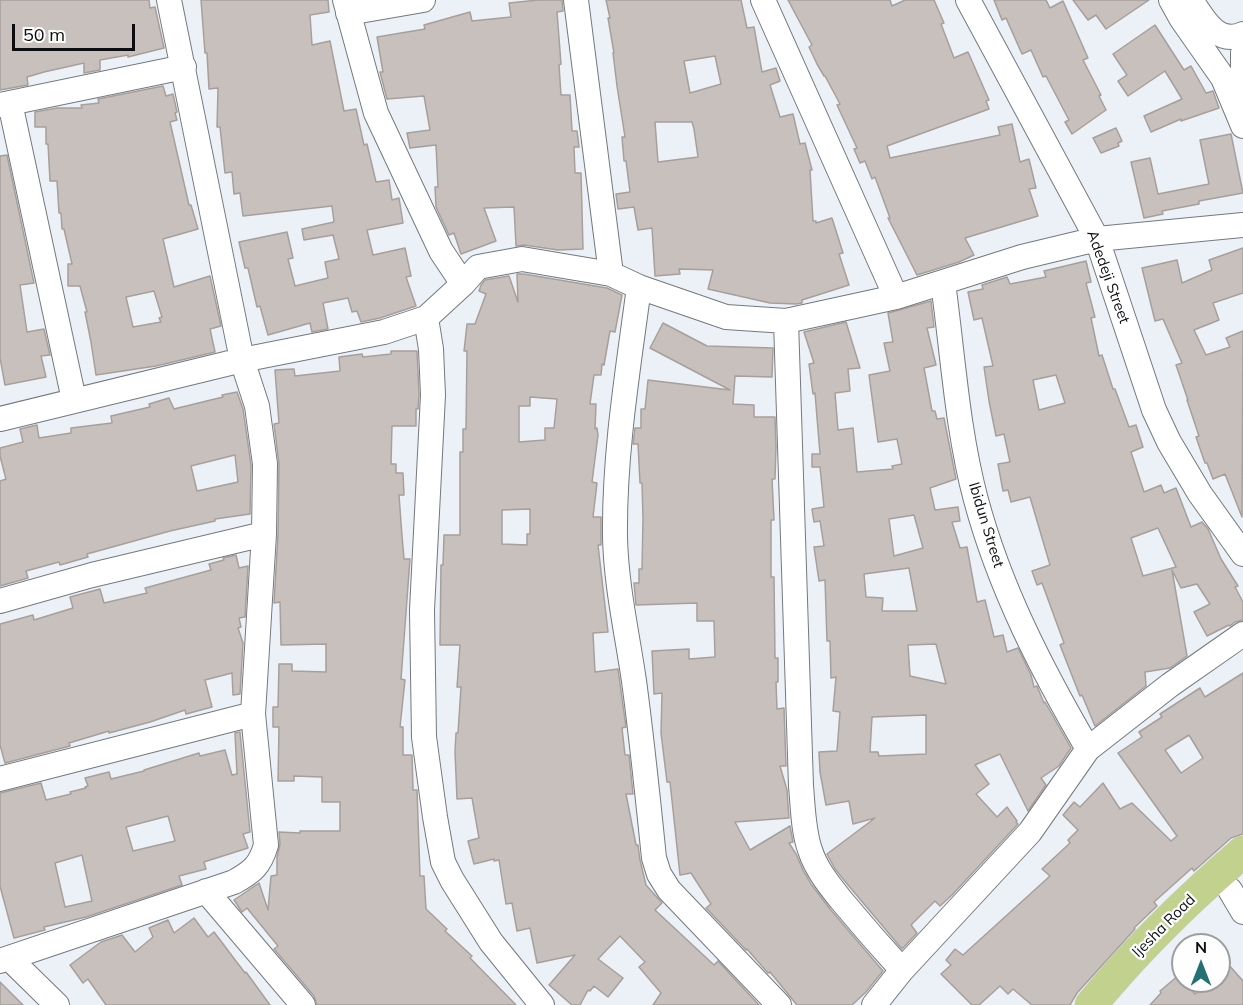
<!DOCTYPE html>
<style>
body{margin:0}
#map{position:relative;width:1243px;height:1005px;overflow:hidden;background:#ecf1f8;font-family:Mulish,sans-serif}
canvas{display:block}
.north{position:absolute;left:1171px;top:933px;width:60px;height:60px;box-sizing:border-box;background:#fefefe;border:2px solid #9d9e9f;border-radius:50%;rotate:0deg;font-size:16px;font-weight:700;line-height:24px;text-align:center;color:#0c0d10}
.north::after{content:'';display:block;margin:auto;width:21px;height:27px;background:#257073;clip-path:polygon(50% 0,100% 100%,50% 72%,0 100%)}
.scale{position:absolute;left:12px;top:24px;width:123px;height:27px;box-sizing:border-box;border:3px solid #0c0d10;border-top:0;padding-left:8px;font-size:18px;line-height:21px;white-space:nowrap;color:#0c0d10;-webkit-text-stroke:4px #fefefe;paint-order:stroke}
</style>
<div id="map">
<canvas width="1243" height="1005"></canvas>
<div class="north">N</div>
<div class="scale">50 m</div>
</div>
<script>
const ctx = document.querySelector('canvas').getContext('2d');
ctx.lineJoin = 'round';
function fill(path, color) { ctx.fillStyle = color; ctx.fill(path, 'evenodd'); }
function stroke(path, color, width, dash) { ctx.strokeStyle = color; ctx.lineWidth = width; ctx.lineCap = dash ? 'butt' : 'round'; ctx.setLineDash(dash || []); ctx.stroke(path); }
function write(font, color, halo, rows, align = 'center') {
  ctx.font = font + ' Mulish,sans-serif'; ctx.lineWidth = 4.5; ctx.setLineDash([]); ctx.textBaseline = 'middle'; ctx.strokeStyle = halo; ctx.fillStyle = color; for (const [text, x, y, turn = 0] of rows) {
    ctx.save(); ctx.translate(x, y); ctx.rotate((+turn || 0) * Math.PI / 180); ctx.textAlign = isNaN(turn) ? turn : align; if (halo) ctx.strokeText(text, 0, 0); ctx.fillText(text, 0, 0); ctx.restore();
  }
}
const building = new Path2D(`
 M0 0H149L150 8 155 7 164 48 128 57V55L100 60V70L84 73V63L44 72 27 77 28 85 0 90Z
 M201 0H328L329 12 310 15 312 45 330 41 344 111 356 109 364 145 367 144 376 182 389 180 392 200 399 198 403 223 367 230 373 255 405 248 411 276 406 277 416 306 380 318 361 322 357 311 352 312 348 298 323 303 328 329 312 332 310 323 268 335 260 306 257 307 248 268H245L239 242 287 232 293 258 288 259 295 286 328 278 325 262 339 259 333 235 304 240 302 229 334 222 332 206 243 216 240 193 234 194 232 172 225 173 220 127H217L218 88 209 89 207 53H205Z
 M538 0H562L563 11 557 12 561 64 559 65 561 95H570L572 131H577L579 147H574L575 173H581L583 249 558 250 524 245 516 246 514 207 484 208 496 241 461 254 454 233 449 235 436 207 435 187H438L436 145 410 148 407 133 430 130 424 96 387 99 381 76 380 72H383L377 37 425 29 424 25 470 12 472 21 511 17 509 3Z
 M606 0H741L747 28 754 27 762 72 776 68 780 81 770 85 780 117 793 114 800 144 805 143 812 170H810L813 221H816V223L832 218 843 253 839 254 849 285 802 300V303L796 304 770 303 708 289 713 270 679 269 680 274 655 276 652 228 638 230 634 207 618 209 616 194 630 192 626 161H624L622 137H625L617 86 613 53H614L608 18H610ZM715 56 721 84 690 93 684 61ZM655 122H692L694 129 698 157 658 162Z
 M788 0H890L892 6 905 0H934L944 23 941 24 954 58 968 52 989 100 986 101 989 109 887 146 890 158 1000 135 998 127 1012 124 1020 162 1029 159 1036 188 1029 189 1038 216 965 238 974 255 959 262 917 275 888 218H890L875 177 872 179 865 161 860 163 854 149 857 148 837 105 840 104 825 76H824L817 64 809 47 812 45Z
 M994 0H1046L1050 8 1063 1 1088 58 1083 60 1101 95 1099 96 1106 110 1072 134 1065 122 1069 120 1046 76 1043 77 1031 50 1022 54 1006 18 1002 20Z
 M1073 0H1149L1106 29 1096 15 1088 20Z
 M1155 25 1184 70 1191 66 1206 93 1213 91 1219 108 1181 121V119L1151 132 1144 116 1182 99 1165 71 1128 96 1118 81 1127 75 1113 54Z
 M163 86 166 96 173 94 177 112 175 113 177 120 170 122 189 205H191L198 229 163 239 174 287 210 276 221 326 210 329 215 352 156 366 96 375 91 342 85 312H87L80 286H68V264H72L64 229H62L61 213H59L57 181H50L48 144H46V127H35V112L57 108H82L81 105 99 103 98 99ZM154 291 162 317 159 318 161 322 133 327 126 297Z
 M1116 128 1122 141 1118 143 1119 146 1101 153 1093 138Z
 M1231 134 1243 193 1199 201V204L1162 211 1163 214 1144 218 1131 162 1150 158 1158 194 1209 184 1200 140Z
 M7 155 34 283 20 285 27 332 44 329 50 355 41 356 46 377 5 385 0 358V156Z
 M1243 248V293L1213 303 1219 320 1194 330 1206 355 1230 347 1226 338 1243 331 1242 517 1225 474 1213 479 1207 463H1205L1196 437 1199 436 1187 400H1188L1176 365 1182 363 1163 319 1155 321 1142 268 1177 260 1182 283 1212 270 1209 260Z
 M1086 261 1091 282 1086 283 1095 317 1091 318 1099 356 1102 355 1113 389H1115L1129 427 1136 425 1143 447 1131 452 1144 492 1161 485 1164 493 1176 488 1191 527 1202 522 1208 529 1221 559 1238 586 1235 587 1243 602V620L1235 622 1230 626 1229 625 1207 636 1194 612 1210 604 1197 584 1181 588 1172 570 1187 656 1170 668 1145 672 1146 686 1095 726 1082 695 1080 696 1060 645 1064 643 1042 583 1037 585 1032 571 1050 565 1030 497 1011 502 1008 490 1003 491 998 464 1010 462 1004 434 996 436 989 401 984 367 993 366 982 318 974 320 968 292 983 289 982 285 1007 277 1010 284 1046 277 1044 271ZM1056 375 1065 403 1039 410 1033 380ZM1158 528 1176 567 1143 576 1131 538Z
 M517 274H524L607 288 622 295 615 332 610 331 604 365 602 364 601 375H594L590 404H596L595 429 597 428 598 435 592 482 597 483 593 517H601V545H598L608 632 593 633 595 672 618 669 626 727 622 728 625 755H629L633 794H626L636 845H638L640 860 646 885 662 903 655 910 714 965 718 961 759 1005H653L661 993 639 967 645 962 620 936 598 959 623 978 608 997 594 986 590 991 588 990 580 1005H572L549 985 575 955 537 963 530 928 517 931 512 903 506 904 499 860 494 861V859L474 864 468 841 479 838 472 798 457 799 455 752 456 733H458L461 687H457L460 645H440L441 565H443L444 535H460V452H463V429H466L467 351H464L467 324H475L486 294 479 291 481 285 485 280 509 276 518 302ZM530 397 557 399 554 428H545V440L519 442V406H530ZM530 509V534H527V545L502 544V510Z
 M931 301 934 327 927 328 936 365 924 368 932 411H935L937 419 944 418 956 479 930 488 935 510 958 507 960 521 952 522 960 548 967 547 977 602 985 600 994 637 1003 635 1007 652 1018 648 1031 675 1034 687 1037 686 1044 703 1045 702 1071 748 1059 766 1041 778 1046 785 1028 811 1000 754 975 765 989 784 976 794 997 817 1007 807 1017 821 1016 822 1018 824 952 895 940 906 935 901 911 925 917 933 902 949 848 885 835 869 827 854 875 818 853 824 849 801 826 805 820 772 819 752 837 751 840 712 833 711 836 677 831 678 830 641H827L825 580 819 581 814 547 824 546 820 521 814 522 812 509 824 507 820 467H812V454H820L815 393 813 394 809 364 814 363 804 332 846 322 860 368 848 369 850 391 835 393 838 430 853 428 857 472 893 469 892 466 902 464 897 439 878 442 869 375 890 371 884 343 893 342 888 313ZM914 515 923 548 894 556 889 519ZM909 568 917 611H882L883 598 866 597 864 574ZM936 644 946 684 910 676 908 645ZM926 715V754L879 756 878 752H870L872 717Z
 M663 323 707 346 773 348 772 377 735 376 733 404 754 405V417H775L776 447 775 479H772L774 520H771V577H774L775 658H778V682H776L777 709 784 708 786 766H780L787 790 789 818 735 822 750 850 790 826 793 842 789 843 796 854 803 870 811 884 830 909 883 971 866 992 852 1005H797L770 972 768 973 747 949 746 950 708 910 706 908 711 904 691 873 680 875 670 782H667L661 733 662 693 654 694 652 651 689 649V659L715 657 714 621H697V603L636 605 634 583H639V569H642L643 518 642 483H640L638 444H633L635 428H641V409H645L648 380 730 390 650 348Z
 M391 351H417L419 395 418 409H416V426H392L391 464H396V473H403L404 495H399L402 536 404 559H410L401 679 405 680 400 727H403V755H412L413 790H417L420 876H424L426 909 447 929 445 931 472 956 470 958 516 1005H317L314 996 274 949 278 946 247 908 242 912 234 900 259 883 268 910 271 876 277 875V857L280 844 279 832 300 833V831H340V802H322V777L294 776V781H278L279 727H273V707H278L279 664H292V671L326 672V644L281 645 280 602 274 603 278 534 279 464 274 424 279 423 275 370 294 369 295 376 340 371 339 357 362 354 363 357 391 354Z
 M237 392 243 409 251 465 250 514 215 519V521L170 531 87 554 88 557 60 565 59 562 26 571 28 578 0 586V481L6 479 0 456V448L23 442 20 429 37 425 39 438 71 433V428L112 423 111 416 150 407 149 404 169 398 174 409 223 397 222 395ZM235 455 238 482 197 491 191 466Z
 M236 555 239 568 248 566 245 617 239 618 241 627 238 628 243 643 240 694 233 695 232 673 205 680 212 707 186 714 185 710 150 722 109 733V731L69 743 70 746 5 763 0 745V624L33 615 34 620 73 608 70 597 100 589 104 603 147 593 145 588 211 570 209 564 224 560 223 558Z
 M1243 673V834L1231 838 1194 871 1192 868 1154 902 1157 906 1134 928 1135 929 1077 993 1070 1005H1032L1013 989 1008 994 1000 986 979 1005H972L941 974 951 965 946 960 955 949 963 955 1050 876 1042 869 1070 843 1068 840 1078 830 1063 815 1074 802 1080 807 1103 783 1120 809 1132 803 1171 841 1177 836 1118 753 1142 737 1139 732 1162 717 1160 714 1200 688 1205 697ZM1189 735 1203 758 1181 773 1165 750Z
 M240 732 250 832 243 834 248 848 204 862 206 869 179 876 182 885 86 917 44 927 45 930 14 938 0 886V793L41 783 46 800 71 794 70 792 86 788 85 787 88 786 85 778 109 772 111 779 144 771V770L199 753 200 756 225 750 232 775 237 774 235 733ZM168 816 175 841 133 851 126 827ZM82 855 92 901 65 907 55 863Z
 M194 918 208 937 214 932 245 973 246 972 270 1005H106L88 979 83 983 70 965 101 942 122 935 135 952 153 937 149 928 168 920 174 933Z
 M1219 954 1243 981V1005H1150L1161 993 1160 991 1179 975 1195 994 1213 981H1219Z
 M0 982 23 1005H0Z`);
fill(building, '#c8c0bc');
stroke(building, '#a79f9b', 1.5);
const minor = new Path2D(`
 M345 0 376 113 441 251 463 284
 M576 0 611 274
 M763 0 896 297
 M968 0 1097 239 1154 410 1169 442 1200 494 1243 554
 M1171 0 1181 18 1223 78 1243 126
 M1191 0C1203 18 1217 46 1243 34
 M348 13 423 0
 M10 103 74 400
 M0 105 184 67
 M1236 109 1243 70V53
 M943 283C953 355 957 429 976 500 1000 589 1042 670 1088 749
 M639 287C628 370 614 453 615 537 616 585 627 633 634 681 642 740 648 799 654 858L659 874 669 890 779 1005
 M426 318 431 349 433 395 422 610 424 737 435 817 443 862 452 880 491 942 542 1005
 M786 321 801 786C803 807 803 830 810 850 816 869 829 885 841 900 861 924 881 947 902 970
 M0 419 242 360 384 332 426 318 463 284 478 267 522 259 611 274 639 287 726 317 786 321 896 297 1022 257 1097 239 1243 225
 M0 601 92 575 264 534
 M0 779 253 714
 M1230 890 1243 912
 M206 891 303 1005
 M9 958 57 1005
 M0 961 234 882C252 872 260 866 266 845L253 714 264 534 265 464 257 406 242 360 169 0
 M874 1005 902 970 1030 832 1088 749 1170 685 1243 634`);
const major = new Path2D(`
 M1091 1005C1137 949 1188 899 1243 852`);
stroke(minor, '#74797f', 26);
stroke(major, '#cecfcf', 33);
stroke(minor, '#fff', 24);
stroke(major, '#c3d18f', 32);
write('15px', '#0c0d10', '#fefefe', [
 ["Adedeji Street",1108,277,70],
 ["Ibidun Street",986,525,73],
 ["Ijesha Road",1164,926,-45]
]);
</script>
